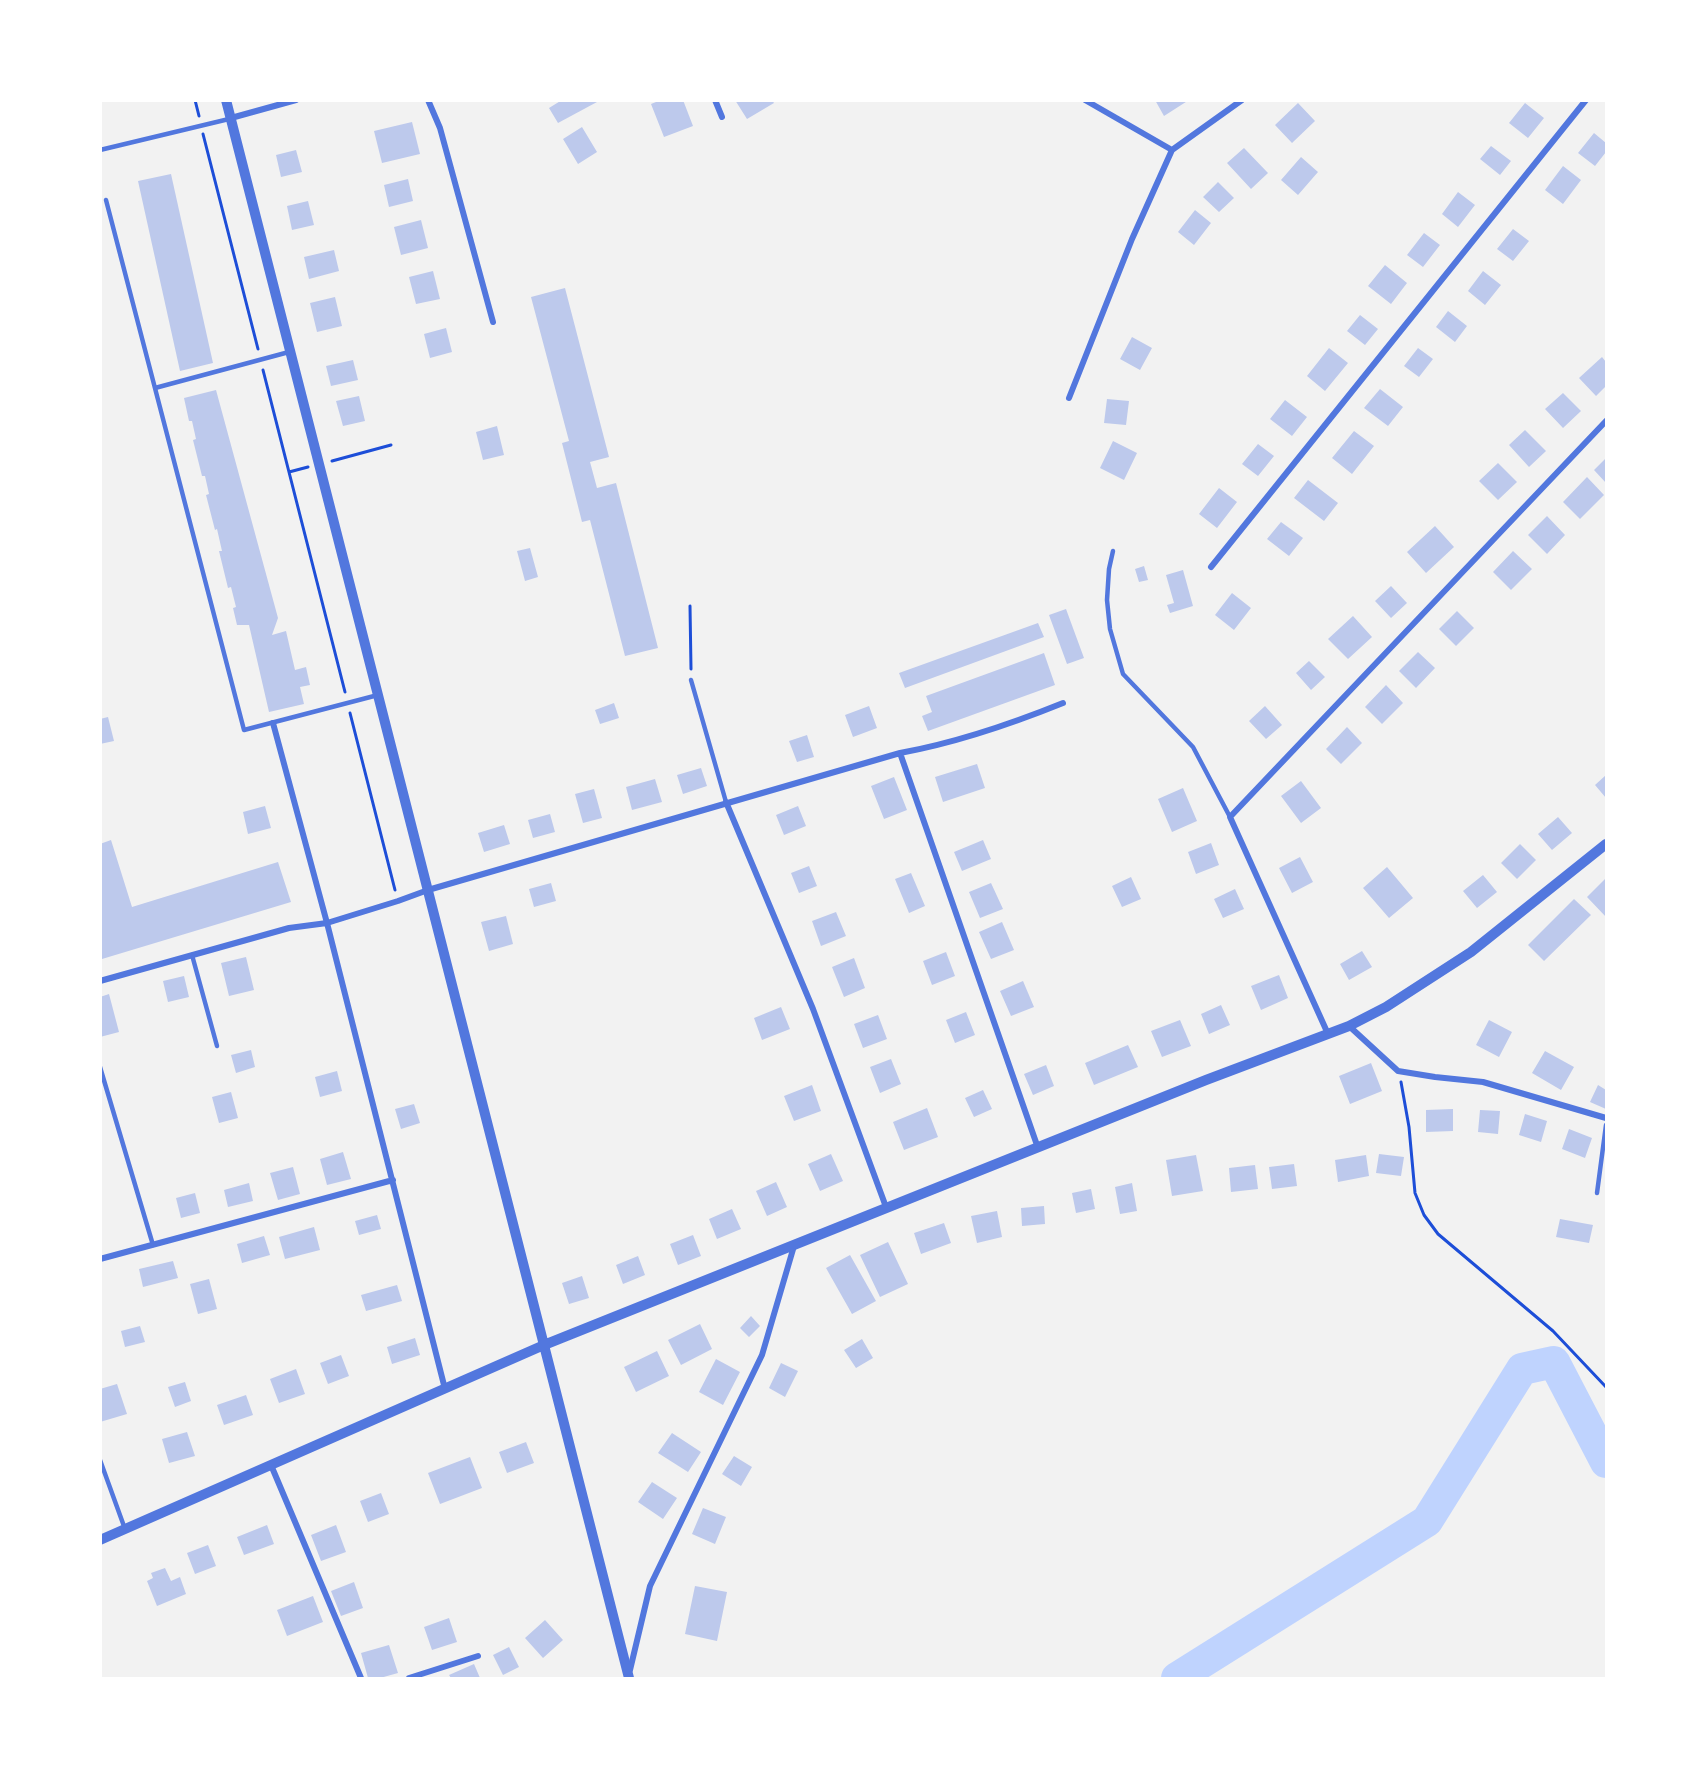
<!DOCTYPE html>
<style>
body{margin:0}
#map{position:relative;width:1707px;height:1779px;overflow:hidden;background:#f2f2f2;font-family:Raleway,sans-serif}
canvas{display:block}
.frame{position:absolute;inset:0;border:102px solid #fff;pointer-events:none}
</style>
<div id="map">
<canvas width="1707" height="1779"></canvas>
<div class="frame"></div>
</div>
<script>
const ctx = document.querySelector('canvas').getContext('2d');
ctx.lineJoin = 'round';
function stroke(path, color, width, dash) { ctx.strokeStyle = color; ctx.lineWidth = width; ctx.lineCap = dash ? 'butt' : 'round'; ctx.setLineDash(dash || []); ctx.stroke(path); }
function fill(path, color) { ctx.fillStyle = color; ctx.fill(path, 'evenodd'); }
stroke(new Path2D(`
 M1177 1678 1427 1521 1522 1369 1554 1362 1606 1462`), '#bfd3fe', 32);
fill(new Path2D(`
 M562 100H596L597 102 558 123 549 108Z
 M661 100H683L693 126 664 137 651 104Z
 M735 100H772L774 103 747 119Z
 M1155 100H1189L1164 116Z
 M1298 103 1315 121 1292 143 1275 125Z
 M1525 103 1544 118 1528 138 1509 123Z
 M412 122 420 154 382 163 374 131Z
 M582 127 597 152 578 164 563 139Z
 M1594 133 1606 143V152L1595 166 1578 153Z
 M1491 146 1511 161 1500 175 1480 159Z
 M1244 148 1268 173 1251 189 1227 163Z
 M296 150 302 172 281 177 276 155Z
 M1301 157 1318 172 1298 195 1281 180Z
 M1563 166 1581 180 1563 204 1545 190Z
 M171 174 213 363 180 371 138 181Z
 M408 179 413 201 389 207 384 185Z
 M1218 182 1234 198 1219 212 1203 197Z
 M1458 192 1475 205 1458 227 1442 214Z
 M308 201 314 225 292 230 287 206Z
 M1195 210 1211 223 1194 245 1178 232Z
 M421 220 428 248 401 255 394 227Z
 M1513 229 1529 241 1513 261 1497 249Z
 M1424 233 1440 245 1423 267 1407 255Z
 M334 250 339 271 309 279 304 257Z
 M1385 265 1407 283 1391 304 1368 286Z
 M433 271 440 299 416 304 409 277Z
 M1483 271 1501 285 1485 305 1468 291Z
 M565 288 609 457 590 462 597 488 616 483 658 648 625 656 590 520 582 522 562 443 569 441 531 297Z
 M335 297 342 326 317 332 310 303Z
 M1448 311 1467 326 1455 342 1436 327Z
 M1360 315 1378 329 1365 345 1347 331Z
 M446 328 452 352 430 358 424 334Z
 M1132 337 1152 348 1140 370 1120 359Z
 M1329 348 1348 363 1325 391 1307 376Z
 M1418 348 1433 359 1419 377 1404 366Z
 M1602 357 1606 362V386L1596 396 1579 378Z
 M353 360 358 380 331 386 326 366Z
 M1380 389 1403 407 1388 426 1364 408Z
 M216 390 278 618 272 635 286 631 295 670 306 667 310 685 300 687 304 704 269 712 249 625H237L233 608 236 607 231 587 228 588 219 551H222L217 529 215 530 206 495 209 494 205 476H202L193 440 196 439 192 421H189L184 398Z
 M1563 393 1581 411 1563 428 1545 409Z
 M359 396 365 421 343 426 336 401Z
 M1107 399 1129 401 1126 425 1104 423Z
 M1285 400 1307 417 1292 436 1270 419Z
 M497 426 504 455 483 460 476 432Z
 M1525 430 1546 451 1529 467 1509 445Z
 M1354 431 1374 446 1352 474 1332 458Z
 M1113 441 1137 453 1124 480 1100 468Z
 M1258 444 1274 456 1258 476 1242 464Z
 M1606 458V483L1594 470Z
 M1498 463 1517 482 1498 500 1479 481Z
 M1587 477 1604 495 1580 519 1563 502Z
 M1308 480 1338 503 1324 521 1294 498Z
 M1219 488 1237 502 1217 528 1199 514Z
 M1547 516 1565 535 1547 554 1528 535Z
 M1281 522 1303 538 1289 556 1267 539Z
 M1435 526 1454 547 1426 573 1407 552Z
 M530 548 538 577 525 581 517 551Z
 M1513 551 1532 569 1511 590 1493 572Z
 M1144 566 1148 580 1139 582 1135 569Z
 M1183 570 1193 606 1170 613 1167 605 1174 603 1166 575Z
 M1391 586 1407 603 1391 618 1375 601Z
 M1232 593 1251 608 1234 630 1215 615Z
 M1066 609 1084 658 1067 664 1049 615Z
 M1457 611 1474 628 1456 646 1439 629Z
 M1353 616 1372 637 1348 659 1328 639Z
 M1038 623 1044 637 905 688 899 673Z
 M1418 652 1435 668 1416 688 1399 671Z
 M1044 653 1055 685 928 731 922 716 932 712 926 696Z
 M1309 661 1325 677 1311 690 1296 673Z
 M1386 685 1403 703 1382 724 1365 707Z
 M614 703 619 718 600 724 595 710Z
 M869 706 877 728 853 737 845 715Z
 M1265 706 1282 725 1266 739 1249 721Z
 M108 717 114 741 100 744V719Z
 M1347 727 1362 743 1341 764 1326 749Z
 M807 735 814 757 797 762 789 741Z
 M977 764 985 788 943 802 935 777Z
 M701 768 707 786 683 794 677 775Z
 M1606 775V798L1595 785Z
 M894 777 907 810 884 819 871 786Z
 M655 779 662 802 632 810 626 787Z
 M1301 781 1321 808 1301 823 1281 796Z
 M1183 788 1197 821 1172 832 1158 799Z
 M594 789 602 818 583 823 575 794Z
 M265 806 271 828 248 834 243 812Z
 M798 806 806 826 784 835 776 815Z
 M550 814 555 832 533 838 528 820Z
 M1558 817 1572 833 1552 850 1538 834Z
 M504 825 510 844 484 852 478 833Z
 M111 840 132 907 278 862 291 902 102 959 100 952V844Z
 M983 840 991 859 962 871 954 852Z
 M1211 843 1219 865 1196 874 1188 852Z
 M1520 844 1536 860 1517 879 1501 863Z
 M1300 857 1313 882 1292 893 1279 868Z
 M809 866 817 886 799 893 791 873Z
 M1387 867 1413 898 1389 918 1363 888Z
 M911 873 925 906 909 913 895 879Z
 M1483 875 1497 892 1477 908 1463 891Z
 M1131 877 1141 899 1122 907 1112 886Z
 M1605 879 1606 880V917L1587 897Z
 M551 883 556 901 534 907 529 889Z
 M991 883 1003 909 980 918 969 892Z
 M1235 889 1244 909 1223 918 1214 899Z
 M1574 899 1591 915 1544 961 1528 945Z
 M836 912 846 936 821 946 812 921Z
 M506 916 513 944 489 951 481 922Z
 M1002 922 1014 950 991 959 979 932Z
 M1362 951 1372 967 1349 980 1340 964Z
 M946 952 955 976 932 985 923 961Z
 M246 957 254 990 229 996 221 963Z
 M854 958 865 988 844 997 832 967Z
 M1279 975 1288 998 1261 1010 1251 986Z
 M184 976 189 997 168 1002 163 981Z
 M1023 981 1034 1007 1011 1016 1000 991Z
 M109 994 119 1032 100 1037V997Z
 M1221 1005 1230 1025 1209 1034 1201 1014Z
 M781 1007 790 1029 762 1040 754 1018Z
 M966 1012 975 1035 955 1043 946 1020Z
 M878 1015 887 1039 863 1048 854 1024Z
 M1180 1020 1191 1046 1162 1057 1151 1031Z
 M1489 1020 1512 1032 1499 1057 1476 1045Z
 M1128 1045 1138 1067 1094 1085 1085 1063Z
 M251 1050 255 1067 236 1073 231 1055Z
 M1545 1051 1574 1067 1561 1090 1532 1073Z
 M891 1059 901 1084 880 1093 870 1067Z
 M1371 1063 1382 1091 1350 1104 1339 1076Z
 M1046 1065 1054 1086 1033 1095 1024 1074Z
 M337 1071 342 1091 320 1097 315 1077Z
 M812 1085 821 1111 794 1121 784 1096Z
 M1598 1085 1606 1090V1109L1590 1102Z
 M983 1090 992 1109 974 1117 965 1098Z
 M231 1092 238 1118 219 1123 212 1097Z
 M414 1104 420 1123 401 1129 395 1109Z
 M927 1108 938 1137 904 1150 893 1122Z
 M1453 1109V1131L1426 1132V1110Z
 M1480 1110 1500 1111 1498 1134 1478 1132Z
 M1525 1114 1547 1121 1541 1142 1519 1135Z
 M1569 1129 1592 1138 1585 1158 1562 1149Z
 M343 1152 351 1179 327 1185 320 1159Z
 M831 1154 843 1181 820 1191 808 1164Z
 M1379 1154 1404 1157 1401 1176 1376 1173Z
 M1196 1155 1203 1191 1172 1196 1166 1160Z
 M1366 1155 1369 1176 1338 1182 1335 1160Z
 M1294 1164 1297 1186 1272 1189 1269 1167Z
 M1255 1165 1258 1189 1231 1192 1229 1168Z
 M293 1167 300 1194 278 1200 270 1173Z
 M776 1182 787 1207 767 1216 756 1191Z
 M249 1183 253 1201 228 1207 224 1190Z
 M1132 1183 1137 1211 1120 1214 1115 1187Z
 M1091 1189 1095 1209 1076 1213 1072 1193Z
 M195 1193 200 1213 181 1218 176 1198Z
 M1044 1206 1045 1224 1022 1226 1021 1208Z
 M732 1209 741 1229 717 1239 709 1219Z
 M997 1211 1002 1237 977 1243 971 1216Z
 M377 1215 381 1229 359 1235 355 1221Z
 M1560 1219 1593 1225 1589 1243 1556 1237Z
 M944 1223 951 1243 921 1254 914 1233Z
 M314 1227 320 1250 285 1259 279 1237Z
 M693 1235 701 1256 678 1265 670 1244Z
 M264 1236 270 1255 242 1263 237 1244Z
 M888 1242 908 1284 880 1297 860 1255Z
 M850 1255 876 1301 852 1314 826 1268Z
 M638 1256 645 1275 623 1284 616 1265Z
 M173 1261 178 1278 143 1287 139 1269Z
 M582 1276 589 1298 569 1304 562 1283Z
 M209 1279 217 1309 198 1314 190 1284Z
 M397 1285 402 1301 366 1311 361 1295Z
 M751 1316 760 1326 749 1337 740 1328Z
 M700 1324 712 1349 681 1365 668 1340Z
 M140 1326 145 1342 125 1347 121 1331Z
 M415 1338 420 1355 392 1364 387 1347Z
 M862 1339 873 1358 856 1368 844 1350Z
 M657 1351 669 1376 636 1392 624 1367Z
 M341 1355 349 1376 328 1384 320 1363Z
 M716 1359 740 1372 723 1405 699 1392Z
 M781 1363 798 1371 785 1397 769 1388Z
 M296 1369 305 1394 279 1403 270 1379Z
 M185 1382 191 1401 175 1407 168 1387Z
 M117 1384 127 1414 100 1422V1389Z
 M246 1395 253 1415 224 1425 217 1405Z
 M187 1432 195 1456 169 1463 162 1439Z
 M672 1433 701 1452 688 1472 658 1453Z
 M526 1442 534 1463 507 1473 499 1452Z
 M734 1456 752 1467 741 1486 722 1474Z
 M470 1457 482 1488 440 1504 428 1473Z
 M652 1482 677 1498 663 1519 638 1502Z
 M381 1493 389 1514 368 1522 360 1501Z
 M703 1508 726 1517 715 1544 692 1534Z
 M267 1525 274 1544 244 1555 237 1537Z
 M336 1525 346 1552 321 1561 311 1535Z
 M208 1545 216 1566 195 1574 187 1553Z
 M165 1568 171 1581 180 1577 186 1594 157 1606 147 1581 153 1578 151 1573Z
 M354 1582 363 1608 341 1616 331 1591Z
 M695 1586 727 1592 717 1641 685 1634Z
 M313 1596 323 1622 287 1636 277 1610Z
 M449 1618 457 1642 432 1650 424 1627Z
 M545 1620 563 1640 543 1658 525 1638Z
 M389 1645 398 1673 380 1678H368L361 1653Z
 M509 1647 519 1667 503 1675 493 1655Z
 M474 1664 480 1678H451L449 1675Z`), '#bdc9ec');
stroke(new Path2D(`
 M195 100 199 116
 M203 134 258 349
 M263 370 345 692
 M332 461 391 445
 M289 472 308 467
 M690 606 691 669
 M350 713 395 890
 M1401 1082 1409 1127 1415 1193 1424 1215 1438 1234 1553 1331 1606 1387`), '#1d4ed8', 3);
stroke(new Path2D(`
 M100 150 229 119
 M106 200 244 730 378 695
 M155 388 289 352
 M1113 551 1109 569 1107 600 1110 629 1123 674 1193 747 1230 817
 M691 680 726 802
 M192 955 217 1046
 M100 1067 153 1245
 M1597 1193 1606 1125
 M100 1460 125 1529`), '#5277de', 4.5);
stroke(new Path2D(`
 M428 100 440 128 493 322
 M715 100 722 117
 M1085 100 1172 150
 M231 118 296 100
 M1069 398 1132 239 1172 150 1242 100
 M1211 567 1586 100
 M273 723 327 923 445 1389
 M900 753 1038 1148
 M726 802 813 1009 886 1207
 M100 981 289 928 327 923 398 901 428 890 900 753C955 743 1011 724 1063 703
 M1349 1026 1398 1071 1435 1077 1483 1082 1606 1118
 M1328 1034 1230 817 1606 421
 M100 1259 393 1180
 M271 1465 361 1678
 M630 1670 650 1586 762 1355 794 1246
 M409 1678 478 1656`), '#5277de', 6);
stroke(new Path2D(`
 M226 100 629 1678
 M100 1540 544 1345 1206 1080 1349 1026 1386 1007 1471 952 1606 844`), '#5277de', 10);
</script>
